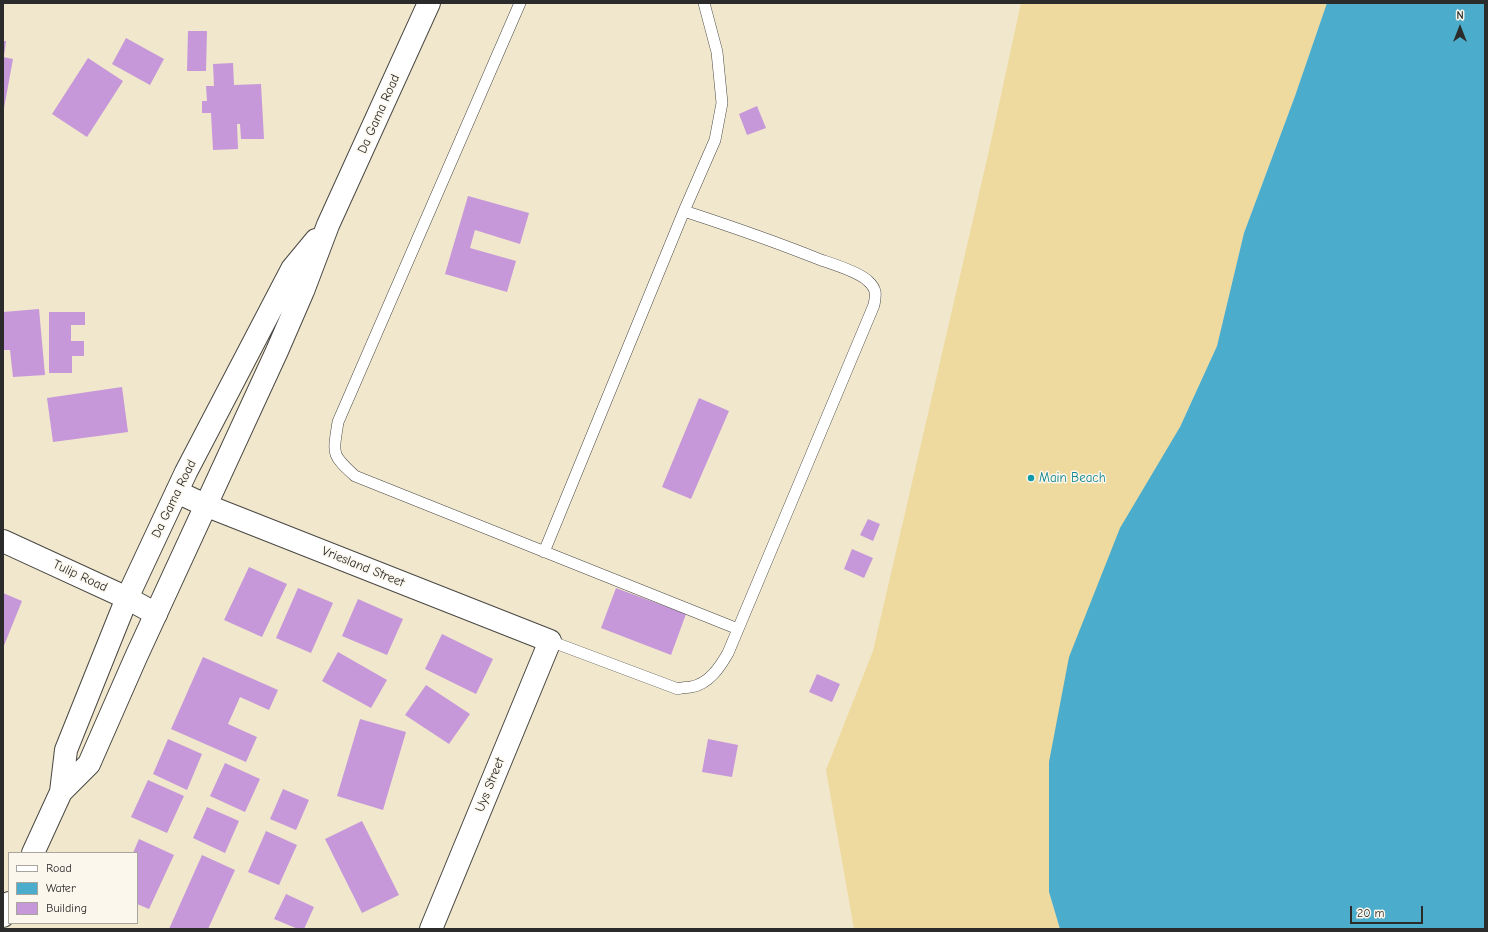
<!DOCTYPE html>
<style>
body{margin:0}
#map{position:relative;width:1488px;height:932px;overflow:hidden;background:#f0e7cc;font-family:"Comic Neue",sans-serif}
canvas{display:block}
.frame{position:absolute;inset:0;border:4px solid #2b2b2b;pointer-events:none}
.legend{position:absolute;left:8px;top:852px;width:130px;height:72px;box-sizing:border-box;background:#fbf7ec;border:1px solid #a8a59f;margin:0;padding:5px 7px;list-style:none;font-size:12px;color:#2b2b2b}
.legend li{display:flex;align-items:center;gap:8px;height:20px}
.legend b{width:20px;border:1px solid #a8a59f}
.north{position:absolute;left:1440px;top:8px;width:40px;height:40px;-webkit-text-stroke:3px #fbf7ec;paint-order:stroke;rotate:0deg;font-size:11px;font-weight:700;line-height:16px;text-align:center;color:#2b2b2b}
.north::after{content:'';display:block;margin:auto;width:14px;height:18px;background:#2b2b2b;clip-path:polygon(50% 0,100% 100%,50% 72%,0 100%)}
.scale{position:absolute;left:1350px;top:906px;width:73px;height:18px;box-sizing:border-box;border:2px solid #2b2b2b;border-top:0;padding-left:5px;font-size:12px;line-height:14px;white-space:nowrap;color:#2b2b2b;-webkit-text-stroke:3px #fbf7ec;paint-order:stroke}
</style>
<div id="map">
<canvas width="1488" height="932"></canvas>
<div class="frame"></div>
<ul class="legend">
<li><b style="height:5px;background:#fff"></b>Road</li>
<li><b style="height:11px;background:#4caccb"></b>Water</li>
<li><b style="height:11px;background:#c698da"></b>Building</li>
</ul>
<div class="north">N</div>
<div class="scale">20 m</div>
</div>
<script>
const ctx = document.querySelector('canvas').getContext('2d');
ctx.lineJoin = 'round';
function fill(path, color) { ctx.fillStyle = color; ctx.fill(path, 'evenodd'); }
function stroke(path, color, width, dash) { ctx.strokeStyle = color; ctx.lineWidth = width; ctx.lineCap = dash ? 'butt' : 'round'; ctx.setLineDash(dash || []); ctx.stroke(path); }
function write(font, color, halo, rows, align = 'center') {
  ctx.font = font + ' "Comic Neue",sans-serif'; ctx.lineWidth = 3; ctx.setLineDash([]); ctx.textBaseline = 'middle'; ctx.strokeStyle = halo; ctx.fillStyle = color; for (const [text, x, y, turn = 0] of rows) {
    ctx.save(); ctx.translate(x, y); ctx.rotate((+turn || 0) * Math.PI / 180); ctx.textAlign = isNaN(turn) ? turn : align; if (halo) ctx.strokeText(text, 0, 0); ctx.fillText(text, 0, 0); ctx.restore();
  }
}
fill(new Path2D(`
 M1021 3H1327L1295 96 1244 233 1217 346 1180 427 1049 763V892L1060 929H854L826 770 873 651 988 155Z`), '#eeda9e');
fill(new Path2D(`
 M1327 3H1485V929H1060L1049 892V762L1069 657 1120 528 1180 427 1217 346 1244 233 1295 96Z`), '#4caccb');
fill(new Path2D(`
 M188 31H207L206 71H187Z
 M126 38 164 59 150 85 112 64Z
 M3 41H6L4 56H3Z
 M3 57 13 59 4 108H3Z
 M88 58 123 81 87 137 52 114Z
 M233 63 234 85 261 84 264 139H241L240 124H237L238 149 213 150 211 113H202V101H207L206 86H214L213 64Z
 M757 106 766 128 747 135 739 114Z
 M468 196 529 213 520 244 475 230 470 248 516 261 507 292 445 274Z
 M39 309 45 375 13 377 10 350H3V312Z
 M49 312H85V325H71V341H84V356H72V373H49Z
 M122 387 128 432 53 442 47 398Z
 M699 398 729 411 691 499 662 487Z
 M868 519 880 524 873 541 860 535Z
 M852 549 873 558 864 578 844 569Z
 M249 567 287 584 262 637 224 620Z
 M298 588 333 603 311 653 276 638Z
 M616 588 686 614 671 655 601 628Z
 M3 593 22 601 3 648Z
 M358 599 403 619 387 655 342 636Z
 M442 634 493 659 476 694 425 669Z
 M338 652 387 680 371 708 322 681Z
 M203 657 278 690 269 710 240 697 228 724 257 737 246 762 171 729Z
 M817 674 840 684 832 702 809 692Z
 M426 685 470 714 449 744 405 715Z
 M360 719 406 732 383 810 337 796Z
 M168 739 202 754 187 790 153 774Z
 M708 739 738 745 732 777 702 772Z
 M225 763 260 779 245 812 210 796Z
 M148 780 184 796 167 833 131 817Z
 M283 789 309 800 296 830 270 819Z
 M207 807 239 821 225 853 193 838Z
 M362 821 399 895 362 913 325 839Z
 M266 831 297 845 279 885 248 872Z
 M139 839 174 855 149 909 137 904V853H133Z
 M202 855 235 870 208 929H169Z
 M286 894 314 907 304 929H298L274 919Z`), '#c698da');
const service = new Path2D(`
 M520 3 338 422C333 455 331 454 355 476L738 629
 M544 552 684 211 715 140 722 103 717 52 704 3
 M550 641 678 689C682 687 687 688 691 687 709 684 720 667 728 653L874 305C876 295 877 289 868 281 859 272 833 264 821 260 776 242 730 226 684 211`);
const minor = new Path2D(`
 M177 492 205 505 550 641 431 929
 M3 541 127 598 156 614`);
const tertiary = new Path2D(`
 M61 792 89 764 136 657 277 351 303 291 328 225 429 3
 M33 853 61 792 66 750 127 598 186 472 292 269 316 240
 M3 916 9 903`);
stroke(service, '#494743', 12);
stroke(minor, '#494743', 24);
stroke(tertiary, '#494743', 24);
stroke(service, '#fff', 11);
stroke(minor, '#fff', 22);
stroke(tertiary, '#fff', 22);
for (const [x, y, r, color] of [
 [1031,478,4,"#0f9aa8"]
]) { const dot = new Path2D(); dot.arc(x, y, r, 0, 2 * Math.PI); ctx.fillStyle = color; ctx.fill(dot); stroke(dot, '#fbf7ec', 1.5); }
write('13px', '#2b2b2b', '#fbf7ec', [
 ["Da Gama Road",379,114,-66],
 ["Da Gama Road",174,499,-64],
 ["Vriesland Street",363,567,22],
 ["Tulip Road",80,576,25],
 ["Uys Street",490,785,-68]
]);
write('13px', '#0d838f', '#fbf7ec', [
 ["Main Beach",1039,478]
], 'left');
</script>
